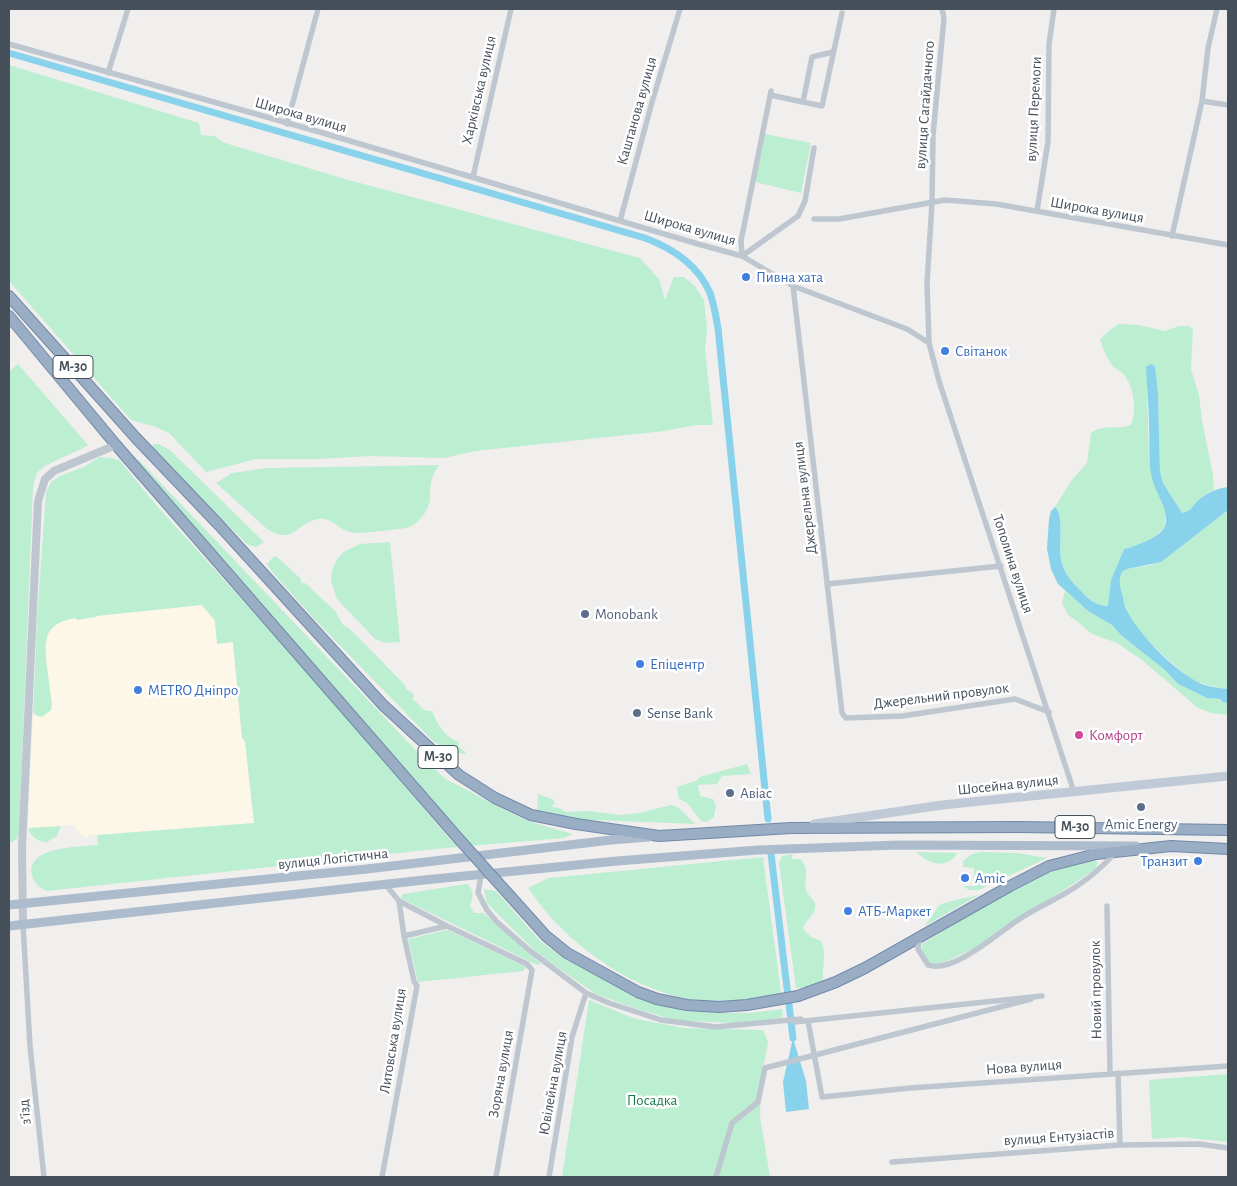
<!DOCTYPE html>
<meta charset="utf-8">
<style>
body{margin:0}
#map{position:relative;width:1237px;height:1186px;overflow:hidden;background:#f1eeee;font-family:"Alegreya Sans",sans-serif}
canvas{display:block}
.frame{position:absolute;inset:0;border:10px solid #46505b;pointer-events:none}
</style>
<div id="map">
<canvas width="1237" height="1186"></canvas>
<div class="frame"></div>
</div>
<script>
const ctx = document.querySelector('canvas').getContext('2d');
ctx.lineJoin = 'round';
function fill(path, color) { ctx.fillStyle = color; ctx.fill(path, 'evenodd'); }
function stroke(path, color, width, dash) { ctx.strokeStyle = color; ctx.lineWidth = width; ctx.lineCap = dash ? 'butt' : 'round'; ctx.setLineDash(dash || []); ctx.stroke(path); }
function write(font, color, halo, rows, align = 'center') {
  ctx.font = font + ' "Alegreya Sans",sans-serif'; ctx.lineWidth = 5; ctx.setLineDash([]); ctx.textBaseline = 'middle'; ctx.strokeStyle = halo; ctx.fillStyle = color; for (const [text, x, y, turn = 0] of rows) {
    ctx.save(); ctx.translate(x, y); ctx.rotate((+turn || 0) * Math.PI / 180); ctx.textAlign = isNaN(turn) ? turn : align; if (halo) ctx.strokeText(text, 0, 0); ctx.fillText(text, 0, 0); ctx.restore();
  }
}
fill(new Path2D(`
 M202 605 215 621 218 644 233 642 242 738 245 741 254 823 97 835H89V838H87L78 832 75 825 61 826 59 833 51 840 41 841 33 836 28 828 37 619 96 616Z`), '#fcf7e7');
fill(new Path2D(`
 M9 65 199 123 201 135 214 136 225 143 345 179 640 258 659 279 665 300 674 277H684L694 285 704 300 707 329 705 350 713 425H695L665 431 475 451 444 458 369 456 319 459H256L206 472 169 433 156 427 131 420 9 281Z
 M765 134 811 143 801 193 755 182Z
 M1119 324 1139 325 1165 331 1179 326H1189L1193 330 1191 369 1199 395 1202 421 1213 475 1214 491 1203 496 1187 512 1182 513 1163 483 1160 472 1158 393 1155 366 1151 364 1147 382 1149 463 1166 514 1164 528 1154 537 1136 546 1124 549 1111 580 1109 606C1096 605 1091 601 1082 592 1075 585 1067 577 1063 568 1056 551 1066 518 1055 507L1071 481 1087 463 1091 433C1103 423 1118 431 1131 425 1137 410 1134 387 1124 375 1121 371 1115 369 1112 365 1107 358 1102 347 1100 339L1111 329Z
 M18 364 88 445C76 454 43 462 36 475 35 479 34 483 33 487L19 833 17 839 10 843H9V372Z
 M154 444H159L170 450 264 542 256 547 248 545 170 468 151 447Z
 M100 457 112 458 120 461 157 506 303 667 454 844 465 837 139 463 137 458 408 742 444 778 505 810 531 822 573 834 564 838 446 848 47 891C41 889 36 885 33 878 21 846 81 847 98 845L97 835 254 823 245 741 242 738 233 642 217 644 215 621 202 605 96 616V617L77 620 76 618C43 623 44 640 47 668 49 680 50 692 52 704L51 710 42 717 37 716 33 713 37 619 46 492 52 481 62 475 84 467Z
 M439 465C435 470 433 475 431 482 429 492 432 502 426 511 422 518 415 526 406 528 401 529 357 534 353 533 340 531 332 517 319 519 297 522 294 546 267 529L216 483 232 473 267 468Z
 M1228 510V689L1207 685 1193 680 1180 670 1143 637 1124 607 1119 582 1122 572 1127 569C1147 565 1158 567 1173 551Z
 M390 542 400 642 385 643 375 639 337 599 331 581 332 570 338 558 345 551 360 544Z
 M276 556 301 579V583H305L336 612 343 625 349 628 404 684 406 689 413 693 414 697 412 699C420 703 421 712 432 711 436 722 446 739 458 741L459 747 467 754 449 752 433 741 318 623 273 573 267 564 273 557Z
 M1065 591 1088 611 1112 625 1122 636 1165 670 1178 684 1207 698 1220 699 1224 703 1228 702V715L1211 713 1198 708 1142 660 1117 643 1092 634 1078 622 1068 615 1062 603Z
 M747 764 751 774 722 776 717 784 698 785 700 796 713 799 716 806 714 817 706 822 701 821 687 803 679 799 677 787 698 780 699 777Z
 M538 794 554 800 555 804 552 805 554 808 557 807 566 812 589 811 621 815 639 813 671 805 678 807 695 824 568 819 537 811Z
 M61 826 57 836 47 842C38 842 31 837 28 828Z
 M916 852 957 853C947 871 928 863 916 852Z
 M981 852 1017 853 1047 858 979 890H969L963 886H975L974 868 963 867V861L972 854Z
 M793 854 791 857 793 859H800C810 867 804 878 806 889 807 897 817 899 815 909 813 917 804 921 803 929L811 937 821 941C827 952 822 967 823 980L807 987 796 988 779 863 782 856Z
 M763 857 781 993C758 998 735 1002 712 1001 652 999 598 965 557 924 546 913 537 900 528 888L549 878Z
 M1090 860 1098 861 1096 868 1091 872 977 947 941 964H930L922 950V944C975 912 1028 873 1090 860Z
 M466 884 469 885C474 893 473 897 470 906L474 913H484L487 916 541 964 538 965 533 963 402 899 401 896 403 894Z
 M484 889 496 891 540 941 567 960 638 997 674 1008 720 1013H749L782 1009 783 1017 768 1022 749 1024 674 1020 637 1009 596 994 557 967 533 949 487 903Z
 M979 895 925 926 939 905 955 900Z
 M448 930 526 967 523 971 418 982 408 939Z
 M589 1000 636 1019 684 1028 763 1030 768 1042 761 1080 760 1116 770 1177H562Z
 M1228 1074V1142L1180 1137 1152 1139 1149 1080Z`), '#bceed2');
fill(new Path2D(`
 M1151 364 1155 366 1158 393 1160 472 1163 483 1182 513C1191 512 1194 503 1201 498 1209 492 1219 488 1228 487V510L1161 562 1127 569 1122 572C1118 580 1120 586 1122 594 1124 599 1123 604 1126 609 1139 635 1175 672 1202 684 1210 687 1220 688 1228 689V702L1224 703 1220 699 1207 698 1178 684 1165 670 1122 636 1112 625 1088 611 1058 584 1051 569 1047 549 1049 519 1051 511 1055 507C1066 518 1056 551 1063 567 1067 577 1075 585 1082 592 1090 601 1096 605 1108 606L1111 580 1124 549C1134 547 1158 538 1164 528 1172 513 1155 493 1152 478 1148 462 1150 445 1149 428 1149 408 1147 388 1146 367Z
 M793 1038 806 1081 809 1109 786 1112 783 1082Z`), '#89d2eb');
stroke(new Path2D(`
 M9 53 645 238C672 248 698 265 710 293 714 304 716 317 718 328L768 819
 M771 854 793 1038`), '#89d2eb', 7);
const trunk = new Path2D(`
 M9 296 136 438 219 525 383 705 459 775 495 798 531 815 576 824 659 836 791 828 1018 827 1228 830
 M9 316 116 445 458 838
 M511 897 546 936 567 953 638 992 657 999 687 1005 719 1007 747 1005 798 996 836 982 865 968 1010 886 1049 866 1096 854 1171 846 1228 849`);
stroke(trunk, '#7189a9', 12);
stroke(new Path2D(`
 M942 9 944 18 933 135 932 203 927 284 929 343 939 381 1074 792
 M9 44 323 133 698 244 742 256 793 286 907 329 929 343
 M108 73 128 9
 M770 95 822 106 842 13
 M1202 101 1228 105
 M803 102 812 57 833 52
 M287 124 318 9
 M473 177 511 9
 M1037 211 1048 142 1049 44 1054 9
 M814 219H839L945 200 996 204 1228 245
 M620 221 652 102 680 9
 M1172 236 1202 101 1208 48 1217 9
 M742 256 741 241 771 91
 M742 256 798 216 805 201 814 148
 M793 286 842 713 846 718 902 716 1015 699 1049 712
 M827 584 1001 566
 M481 875 478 893 487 910 496 921 529 950 586 993 609 1003 661 1020 716 1027 801 1019
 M399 901 447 926 527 964 532 970 496 1177
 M1107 906 1110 1073
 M23 924 30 1046 44 1177
 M404 936 447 926
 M919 937 918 949 928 965C953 974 998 933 1018 920 1037 907 1058 899 1077 886 1091 877 1104 865 1115 853
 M804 1021H808L822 1097 910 1088 1228 1066
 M1118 1073 1120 1145
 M892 1162 1120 1145 1199 1144 1228 1148
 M382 1177 417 986 414 981 404 936 399 901 385 884
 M549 1177 572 1037 586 993
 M716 1177 732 1123 758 1102 765 1068 1031 999`), '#bec7d0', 5.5);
stroke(new Path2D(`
 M23 924 22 848 38 501 45 479 54 471 116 445`), '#bec7d0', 8);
stroke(new Path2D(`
 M814 824 942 805 1228 776`), '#c0cad7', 9);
stroke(new Path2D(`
 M9 905 367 869 611 840 649 837
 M9 926 424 880 617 861 758 850 899 845 1136 846`), '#adbccd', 9);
stroke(trunk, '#99adc5', 10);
const trunkBridge = new Path2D(`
 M458 838 511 897`);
stroke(trunkBridge, '#7189a9', 12, []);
stroke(new Path2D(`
 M802 1021 795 1022 1042 996`), '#bec7d0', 5.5);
stroke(trunkBridge, '#99adc5', 10);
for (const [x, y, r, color] of [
 [746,277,5,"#3f7fe0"],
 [945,351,5,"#3f7fe0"],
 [585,614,5,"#5c6f8a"],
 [640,664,5,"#3f7fe0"],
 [138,690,5,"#3f7fe0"],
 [637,713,5,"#5c6f8a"],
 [1079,735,5,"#d1479c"],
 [730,793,5,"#5c6f8a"],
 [1141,807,5,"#5c6f8a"],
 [1198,861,5,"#3f7fe0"],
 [965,878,5,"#3f7fe0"],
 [848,911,5,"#3f7fe0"]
]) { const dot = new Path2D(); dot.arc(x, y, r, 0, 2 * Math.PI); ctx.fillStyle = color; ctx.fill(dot); stroke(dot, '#fff', 2); }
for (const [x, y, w] of [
 [73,367,40],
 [438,757,40],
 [1075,827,40]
]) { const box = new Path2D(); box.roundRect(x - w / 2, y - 11.5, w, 23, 4); ctx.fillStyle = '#fff'; ctx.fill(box); stroke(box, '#46505b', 1); }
write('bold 14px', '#46505b', null, [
 ["М-30",73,367],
 ["М-30",438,757],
 ["М-30",1075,827]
]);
write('15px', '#46505b', '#fff', [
 ["Харківська вулиця",479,90,-77],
 ["вулиця Сагайдачного",925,105,-86],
 ["вулиця Перемоги",1034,109,-87],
 ["Каштанова вулиця",637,111,-74],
 ["Широка вулиця",301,115,16],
 ["Широка вулиця",1097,210,10],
 ["Широка вулиця",690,228,16],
 ["Джерельна вулиця",805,498,-97],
 ["Тополина вулиця",1013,564,72],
 ["Джерельний провулок",941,696,-7],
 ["Шосейна вулиця",1008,785,-6],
 ["вулиця Логістична",333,859,-6],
 ["Новий провулок",1096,990,-91],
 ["Литовська вулиця",393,1041,-81],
 ["Нова вулиця",1024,1067,-4],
 ["Зоряна вулиця",501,1074,-80],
 ["Ювілейна вулиця",553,1083,-80],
 ["з'їзд",25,1112,-96],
 ["вулиця Ентузіастів",1059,1137,-4]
]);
write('15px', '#366cbe', '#fff', [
 ["Пивна хата",756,277],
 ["Світанок",955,351],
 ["Епіцентр",650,664],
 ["METRO Дніпро",148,690],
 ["Транзит",1188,861,"right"],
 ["Amic",975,878],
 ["АТБ-Маркет",858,911]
], 'left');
write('15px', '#4e5e75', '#fff', [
 ["Monobank",595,614],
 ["Sense Bank",647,713],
 ["Авіас",740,793],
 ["Amic Energy",1141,824,"center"]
], 'left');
write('15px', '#b23c85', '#fff', [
 ["Комфорт",1089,735]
], 'left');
write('15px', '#177c4f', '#fff', [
 ["Посадка",652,1100]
]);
</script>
